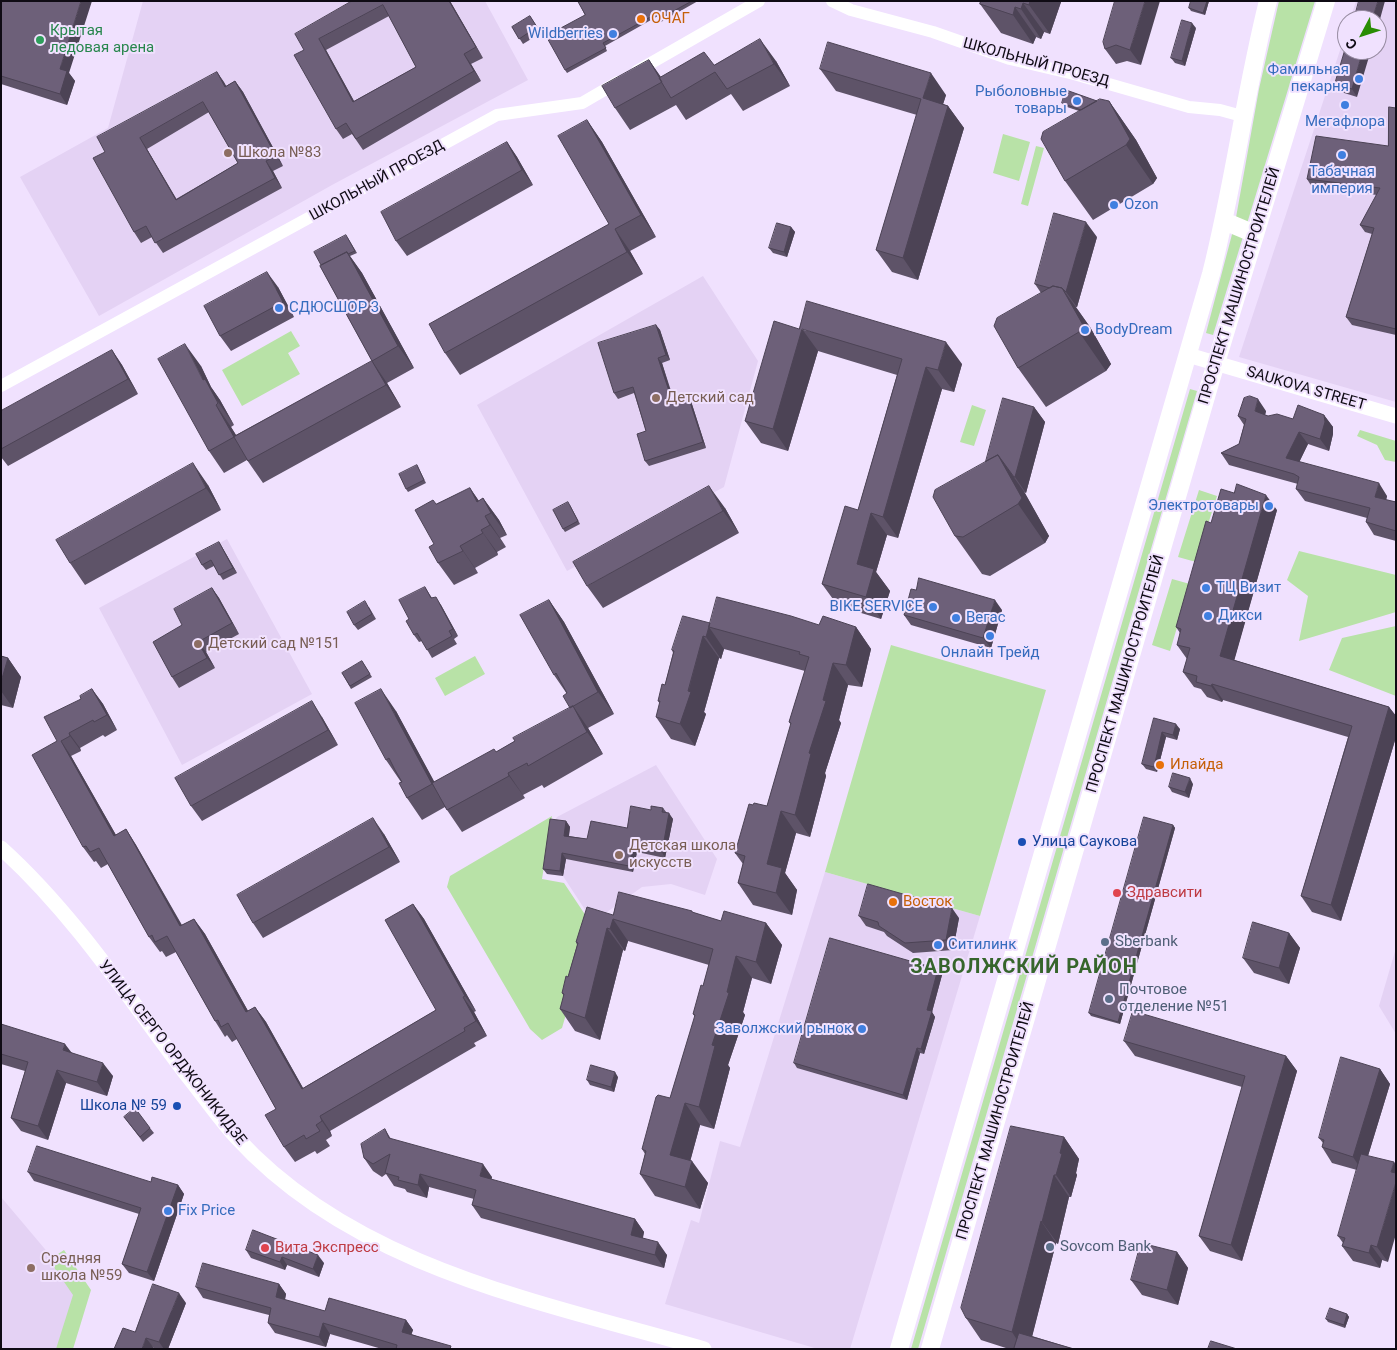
<!DOCTYPE html>
<meta charset="utf-8">
<style>
body{margin:0}
#map{position:relative;width:1397px;height:1350px;overflow:hidden;background:#f0e1fe;font-family:Roboto,sans-serif}
canvas{display:block}
.frame{position:absolute;inset:0;border:2px solid #0f0b14;pointer-events:none}
.north{position:absolute;left:1337px;top:10px;width:50px;height:50px;box-sizing:border-box;background:#f0e1fe;border:1px solid #968ba0;border-radius:50%;rotate:230deg;font-size:14px;font-weight:700;line-height:20px;text-align:center;color:#0f0b14}
.north::after{content:'';display:block;margin:auto;width:18px;height:22px;background:#298d04;clip-path:polygon(50% 0,100% 100%,50% 72%,0 100%)}
</style>
<div id="map">
<canvas width="1397" height="1350"></canvas>
<div class="frame"></div>
<div class="north">С</div>
</div>
<script>
const ctx = document.querySelector('canvas').getContext('2d');
ctx.lineJoin = 'round';
function fill(path, color) { ctx.fillStyle = color; ctx.fill(path, 'evenodd'); }
function stroke(path, color, width, dash) { ctx.strokeStyle = color; ctx.lineWidth = width; ctx.lineCap = dash ? 'butt' : 'round'; ctx.setLineDash(dash || []); ctx.stroke(path); }
function write(font, color, halo, rows, align = 'center') {
  ctx.font = font + ' Roboto,sans-serif'; ctx.lineWidth = 4; ctx.setLineDash([]); ctx.textBaseline = 'middle'; ctx.strokeStyle = halo; ctx.fillStyle = color; for (const [text, x, y, turn = 0] of rows) {
    ctx.save(); ctx.translate(x, y); ctx.rotate((+turn || 0) * Math.PI / 180); ctx.textAlign = isNaN(turn) ? turn : align; if (halo) ctx.strokeText(text, 0, 0); ctx.fillText(text, 0, 0); ctx.restore();
  }
}
fill(new Path2D(`
 M143 1H485L528 80 332 185 99 316 20 177 108 128Z
 M1356 1H1396V402L1239 357 1347 29V50H1377V20H1350Z
 M703 276 758 361 724 487 567 571 477 405Z
 M227 539 312 694 182 765 99 608Z
 M656 765 717 859 705 895 671 884 642 887 593 922 563 876 547 874 553 824 557 817Z
 M825 872 980 916 850 1349H818L665 1304 691 1220 699 1223 720 1141 740 1147Z
 M1396 948V1034L1379 1006Z
 M1 1197 82 1293 64 1349H1Z`), '#e4d2f4');
fill(new Path2D(`
 M1279 1H1315L1213 335 1206 333 1235 223 1259 89Z
 M1003 134 1030 142 1019 181 993 173Z
 M1036 146 1044 148 1028 206 1021 204Z
 M291 331 300 346 288 353 300 374 242 406 222 370Z
 M1190 389 1197 391 918 1349H911Z
 M972 405 986 410 974 446 960 442Z
 M1360 430 1396 441V462L1385 460 1377 445 1357 436Z
 M1199 490 1217 496 1196 562 1178 557Z
 M1299 551 1396 575V612L1299 641 1308 596 1287 580Z
 M1172 579 1190 584 1170 651 1152 645Z
 M1396 626V696L1329 670 1342 638Z
 M891 645 1046 690 980 916 825 872Z
 M475 656 485 674 445 696 435 678Z
 M552 816 542 879 564 883 592 925 562 1028 542 1040 530 1029 447 887 450 876Z
 M64 1250 91 1290 73 1349H56L73 1295 49 1260Z`), '#b8e2a7');
stroke(new Path2D(`
 M832 1 851 10 933 32 1010 59 1074 74 1189 107 1220 110 1242 116
 M637 71 759 1
 M1 386 497 115 582 103 618 82`), '#fff', 12);
stroke(new Path2D(`
 M1188 355 1396 416
 M1 848C73 913 128 997 186 1074 203 1095 218 1117 236 1137 355 1268 542 1302 704 1349`), '#fff', 15);
stroke(new Path2D(`
 M1224 221 1255 234
 M899 1349 1211 274C1234 184 1245 92 1268 1
 M930 1349 1210 383 1326 1`), '#fff', 18);
fill(new Path2D(`
 M1 1 69 73 75 81 67 105 1 84Z
 M352 1H450L483 58 471 64 481 81 363 150 352 134 343 139 336 129 304 50ZM389 16 416 67 354 101 326 50Z
 M578 1H698L661 22 658 16 605 46 607 51 567 73 565 70 585 15Z
 M980 1H1061V2L1050 34 1044 32 1041 39 1036 37 1033 44 1001 33 980 4Z
 M1115 1 1141 65 1127 61 1116 64 1105 49Z
 M1191 1H1209L1205 15 1191 11 1189 8Z
 M530 16 541 33 523 44 512 27Z
 M1196 28 1185 66 1175 63 1171 58Z
 M1347 43 1357 97 1341 92 1335 84Z
 M649 60 661 77 714 65 776 61 790 86 743 111 731 94 686 120 676 105 630 130 615 108Z
 M820 69 946 95 943 104 948 106 964 128 918 280 892 272 876 250 917 115 836 91Z
 M217 72 226 86 235 81 243 92 283 166 273 171 282 188 163 253 152 237 141 243 134 232 105 152ZM209 112 238 163 176 199 147 149Z
 M1097 101H1109L1136 140 1157 178 1153 184 1093 220 1065 181 1079 111 1064 106 1062 103Z
 M1396 108V335L1352 325 1346 317 1372 234 1365 232 1360 225 1377 195 1312 187 1307 179 1388 146Z
 M587 120 602 142 656 237 630 251 643 274 460 375 445 353 609 224Z
 M507 142 517 157 533 185 407 256 396 241Z
 M791 227 795 232 787 257 773 253 769 248Z
 M1097 237 1077 307H1076L1090 327 1111 364 1106 371 1046 407 1018 368 1041 293 1035 284Z
 M348 238 357 253 350 256 362 273 414 368 387 383 401 407 263 483 247 460 224 473 209 451 201 366 211 387 220 400 234 425 231 427 236 435 372 361 320 266Z
 M278 287 294 317 231 351 220 336Z
 M656 325 660 330 670 360 662 363 673 397 690 398 706 448 649 466 645 461 646 431 634 393 618 399 614 393Z
 M799 329 962 364 954 392 942 389 898 538 887 535 876 572 890 591 881 619 838 606 822 584 858 510 897 375 818 351 788 451 761 443 745 421Z
 M112 350 122 365 138 394 8 466 1 457V411Z
 M1034 407 1045 422 1026 493 1024 492 1049 536 1045 543 990 576 982 574 955 536 986 461Z
 M1266 411 1265 415 1268 416 1293 419 1324 415 1333 427V434L1329 451 1308 444 1299 462 1387 496 1386 500 1396 502V541L1374 535 1366 522 1367 518 1305 501 1296 489 1298 484 1229 465 1221 453 1239 444 1244 425 1238 416Z
 M417 465 426 483 408 492 406 489Z
 M208 485 221 510 85 585 70 563Z
 M470 488 479 501 483 498 499 520 507 535 500 538 506 547 497 552 498 555 475 568 478 573 454 585 438 563 434 544 436 504Z
 M570 505 580 524 565 532 563 529Z
 M725 508 739 533 603 608 587 586Z
 M1277 510 1234 660 1389 707 1396 716V737L1341 921 1312 912 1301 896 1348 737 1223 700 1222 702 1207 697 1201 689 1194 687 1183 672 1187 659 1177 645 1180 633 1176 627 1211 523Z
 M219 542 237 573 223 580 214 566 206 570 202 565Z
 M425 587 432 598 441 605 458 636 454 639 457 644 432 658 422 641 419 642 414 635 409 619Z
 M212 588 219 598 239 634 206 652 215 668 179 688 172 677 182 625Z
 M916 590 1002 610 991 648 911 625 904 615Z
 M549 600 564 622 614 714 588 728 603 754 544 788 542 785 523 795 525 798 462 832 445 807 422 820 407 798 401 782 386 760 396 711 434 782 496 752 515 741 570 708 567 694 554 675Z
 M369 607 376 619 358 630 354 625Z
 M710 623 856 627 871 649 862 687 848 685 839 720 841 723 825 773 826 776 810 837 796 833 785 873 797 890 792 915 753 905 738 883 743 864 735 853 753 805 767 806 791 725 789 722 805 671 724 649 721 659 719 658 704 712 706 714 695 746 671 739 656 717 660 704 658 701 665 685 673 653 672 650Z
 M1 656 8 658 21 677 13 708 1 705Z
 M362 661 372 677 351 689 342 673Z
 M92 689 103 704 117 730 105 737 103 735 80 748 81 751 71 756 116 835 126 829 136 845 182 925 194 919 205 934 248 1011 255 1007 266 1022 303 1088 436 1010 413 904 424 919 476 1011 474 1012 487 1036 474 1043 476 1046 330 1131 332 1136 326 1140 330 1146 317 1154 315 1151 295 1162 284 1147 276 1109 237 1039 232 1042 227 1035 225 1037 215 1021 176 952 166 957 162 951 160 952 149 937 108 864 101 868 96 861 94 862 83 847 57 741 81 699Z
 M322 717 338 745 202 821 191 806Z
 M1154 718 1180 729 1177 740 1166 737 1157 772 1146 769 1142 764Z
 M1193 784 1189 798 1172 792 1169 787Z
 M663 808 667 813 673 819 665 858 637 852 633 872 566 859 563 876 547 874 543 869 566 821 570 827 569 836 587 839 627 828 651 810Z
 M1173 825 1175 828 1120 1024 1091 1016 1089 1013Z
 M384 834 400 862 263 938 253 923Z
 M694 913 721 921 766 923 782 945 771 984 752 978 743 1012 745 1015 728 1065 730 1068 714 1129 700 1125 690 1161 708 1183 700 1209 655 1196 640 1174 645 1154 642 1149 670 1098 695 1017 693 1014 703 986 709 965 628 941 625 951 623 950 600 1040 575 1031 560 1009 564 996 562 993 568 977 577 945 576 942 613 915Z
 M859 916 959 918 953 950 913 953 887 936 884 932 866 926Z
 M1289 933 1300 948 1289 984 1254 973 1243 958Z
 M938 969 942 975 932 1012 935 1017 924 1054 920 1053 907 1100 797 1068 794 1063Z
 M1 1024 72 1053 113 1076 107 1096 66 1083 48 1140 21 1131 11 1118 25 1071 1 1064Z
 M1124 1041 1286 1056 1297 1071 1242 1261 1210 1251 1199 1236 1242 1087 1135 1056Z
 M1380 1069 1390 1084 1368 1156 1388 1262 1382 1260 1380 1268 1353 1261 1342 1246 1343 1243 1338 1236 1357 1170 1332 1163 1322 1147 1323 1143 1319 1138Z
 M618 1077 614 1092 590 1085 587 1080Z
 M124 1117 150 1128 154 1133 143 1142Z
 M385 1129 391 1139 492 1177 491 1180 635 1219 644 1232 643 1238 667 1255 664 1268 481 1218 472 1205 474 1199 429 1187 427 1198 407 1192 405 1189 394 1186 386 1174 382 1177 373 1171 364 1158Z
 M1064 1137 1079 1159 1076 1173 1077 1175 1071 1197H1069L1058 1244 1056 1243 1032 1336 1074 1349H1009L981 1340 966 1318Z
 M28 1172 178 1185 184 1194 154 1281 129 1273 122 1264 139 1214 34 1181Z
 M246 1250 324 1263 319 1277 287 1265 285 1270 251 1258Z
 M1177 1252 1188 1268 1178 1305 1142 1295 1131 1280Z
 M279 1284 286 1294 285 1300 325 1311 406 1320 413 1330 411 1334 452 1349H382L330 1334 326 1347 275 1333 268 1323 269 1315 203 1298 196 1287Z
 M186 1303 168 1349H156L154 1348 135 1332Z
 M1347 1314 1349 1317 1345 1328 1328 1322 1326 1319Z`), '#5e5368');
fill(new Path2D(`
 M81 1H92L69 73 75 81 67 105 60 94V69Z
 M449 1H450L483 58 476 47Z
 M1030 1 1061 2 1050 34 1029 5Z
 M1145 1H1160L1141 65 1130 50Z
 M1207 1H1209L1205 15 1203 13Z
 M1378 1H1385L1377 30V20H1372Z
 M1023 3 1044 32 1041 39 1021 9Z
 M1015 7 1036 37 1033 44 1013 15Z
 M1192 23 1196 28 1185 66 1182 61Z
 M319 39 326 50 360 112 353 102Z
 M760 39 776 61 790 86 774 64Z
 M1363 50H1371L1357 97 1352 89Z
 M464 54 471 64 481 81 474 71Z
 M649 60 664 82H662Z
 M217 72 224 82 232 97 225 87Z
 M931 73 946 95 938 120 923 98Z
 M235 81 243 92 283 166 276 156Z
 M1109 101 1136 140 1157 178 1153 184 1126 145Z
 M948 106 964 128 918 280 903 258Z
 M587 120 602 142 656 237 641 215Z
 M140 138 147 149 183 210 176 200Z
 M507 142 517 157 533 185 522 170Z
 M266 161 273 171 282 188 275 178Z
 M1086 222 1097 237 1077 307 1066 292Z
 M791 227 795 232 787 257 784 252Z
 M615 229 630 251 643 274 627 252Z
 M347 252 362 273 414 368 398 346Z
 M267 272 278 287 294 317 283 302Z
 M1062 288 1090 327 1111 364 1106 371 1079 332Z
 M656 325 660 330 670 360 666 355Z
 M802 329 818 351 788 451 773 429Z
 M946 342 962 364 954 392 938 370Z
 M185 344 201 366 211 387 220 400 234 425 203 380Z
 M112 350 122 365 138 394 128 379Z
 M658 358 662 363 674 403 671 397Z
 M372 361 387 383 401 407 386 385Z
 M926 367 942 389 898 538 883 517Z
 M687 393 690 398 706 448 703 442Z
 M1258 399 1266 411 1263 423 1255 411Z
 M216 405 231 427 250 458 234 437Z
 M1034 407 1045 422 1026 493 1015 477Z
 M1324 415 1333 427V434L1329 451 1320 439Z
 M1299 432 1308 444 1295 471 1286 458Z
 M998 455 1025 493 1049 536 1045 543 1018 504Z
 M193 463 208 485 221 510 206 488Z
 M1379 483 1387 496 1384 509 1375 497Z
 M709 486 725 508 739 533 723 511Z
 M470 488 485 510 477 502Z
 M1266 495 1277 510 1231 672 1220 656Z
 M483 498 499 520 507 535 491 513Z
 M871 513 887 535 876 572 890 591 881 619 866 597 857 564Z
 M485 516 500 538 506 547 490 525Z
 M481 530 497 552 498 555 483 533Z
 M219 542 222 547 237 573 233 568Z
 M460 546 475 568 478 573 463 551Z
 M212 588 219 598 239 634 232 623Z
 M436 597 441 605 458 636 453 629Z
 M549 600 564 622 614 714 598 692Z
 M995 600 1002 610 991 648 983 638Z
 M709 627 724 649 721 659 706 637Z
 M856 627 871 649 862 687 846 665Z
 M703 636 719 658 704 712 706 714 695 746 680 724Z
 M198 642 206 652 215 668 207 658Z
 M8 658 21 677 13 708 1 691V682Z
 M833 663 848 685 839 720 841 723 825 773 826 776 810 837 795 815 809 753Z
 M1212 684 1223 700 1222 702 1211 686Z
 M92 689 103 704 117 730 107 715Z
 M381 689 396 711 447 805 432 784Z
 M312 701 322 717 338 745 328 730Z
 M573 706 588 728 603 754 587 732Z
 M1389 707 1396 716V737L1341 921 1331 905Z
 M1176 724 1180 729 1177 740 1173 735Z
 M1162 732 1166 737 1157 772 1154 767Z
 M69 733 80 748 81 751 70 736Z
 M61 741 71 756 125 851 114 836Z
 M508 773 523 795 525 798 509 776Z
 M1190 778 1193 784 1189 798 1185 792Z
 M781 811 796 833 785 873 797 890 792 915 776 893 767 864Z
 M669 813 673 819 665 858 662 852Z
 M373 818 384 834 400 862 389 847Z
 M566 821 570 827 568 841 564 836Z
 M1173 825 1175 828 1120 1024 1118 1022Z
 M126 829 136 845 191 942 180 926Z
 M633 847 637 852 633 872 629 866Z
 M562 853 566 859 563 876 560 871Z
 M413 904 424 919 476 1011 465 996Z
 M952 908 959 918 953 950 946 940Z
 M194 919 205 934 257 1027 246 1012Z
 M613 919 628 941 625 951 610 929Z
 M766 923 782 945 771 984 756 962Z
 M607 928 623 950 600 1040 585 1018Z
 M1289 933 1300 948 1289 984 1279 968Z
 M736 956 752 978 743 1012 745 1015 728 1065 730 1068 714 1129 699 1107 712 1045Z
 M938 969 942 975 932 1012 935 1017 924 1054 921 1049 927 1010Z
 M463 997 474 1012 487 1036 476 1021Z
 M255 1007 266 1022 312 1104 302 1089Z
 M65 1044 75 1057 63 1050Z
 M917 1048 920 1053 907 1100 903 1095Z
 M1286 1056 1297 1071 1242 1261 1231 1245Z
 M103 1063 113 1076 107 1096 97 1082Z
 M1380 1069 1390 1084 1363 1172 1353 1157Z
 M57 1070 66 1083 48 1140 38 1126Z
 M615 1072 618 1077 614 1092 611 1087Z
 M685 1103 700 1125 686 1177 670 1155Z
 M320 1116 330 1131 332 1136 322 1121Z
 M1064 1137 1079 1159 1076 1173 1077 1175 1071 1197 1056 1175 1060 1153Z
 M692 1161 708 1183 700 1209 685 1187Z
 M1394 1162 1396 1165V1179L1391 1172Z
 M483 1164 492 1177 489 1189 480 1176Z
 M420 1174 429 1187 427 1198 418 1185Z
 M1054 1175 1069 1197 1058 1244 1042 1222Z
 M1396 1182V1234L1388 1262 1377 1247Z
 M178 1185 184 1194 154 1281 147 1272Z
 M635 1219 644 1232 640 1248 631 1235Z
 M1041 1221 1056 1243 1029 1349H1023L1012 1332Z
 M658 1242 667 1255 664 1268 655 1255Z
 M1371 1245 1382 1260 1380 1268 1369 1253Z
 M1177 1252 1188 1268 1178 1305 1167 1290Z
 M318 1255 324 1263 319 1277 313 1269Z
 M282 1257 287 1265 285 1270 280 1262Z
 M279 1284 286 1294 283 1308 276 1297Z
 M179 1293 186 1303 168 1349H164L159 1342Z
 M1347 1314 1349 1317 1345 1328 1344 1325Z
 M406 1320 413 1330 409 1342 402 1332Z
 M323 1323 330 1334 326 1347 319 1337Z
 M146 1338 154 1348 153 1349H142Z`), '#4c4355');
const building = new Path2D(`
 M1 1H81L60 69 67 71 60 94 1 76Z
 M352 1H449L476 47 464 54 474 71 356 139 346 123 336 129 294 55 304 50 295 34ZM383 5 416 67 353 102 319 39Z
 M578 1H692L659 19 656 14 603 43 606 48 565 70 546 36 585 15Z
 M981 1H1030L1029 5 1023 3 1021 9 1015 7 1013 15 980 4Z
 M1115 1H1145L1130 50 1116 45 1105 49 1103 42Z
 M1191 1H1207L1203 13 1189 8Z
 M1359 1H1378L1372 20H1354Z
 M530 16 537 27 519 39 512 27Z
 M1182 20 1192 23 1182 61 1171 58Z
 M760 39 774 64 727 89 715 72 671 98 659 78 704 52 714 65Z
 M828 42 931 73 923 98 948 106 903 258 876 250 921 99 820 69Z
 M1347 43V50H1363L1352 89 1335 84Z
 M649 60 662 82 615 108 602 86Z
 M217 72 225 87 235 81 276 156 266 161 275 178 155 243 146 226 134 232 93 158 105 152 97 137ZM203 102 238 163 176 200 140 138Z
 M1066 90 1097 101 1081 110 1062 103Z
 M1100 99 1109 101 1130 139 1126 145 1065 181 1041 139 1043 132Z
 M1389 107 1396 108V329L1346 317 1374 228 1360 225 1380 188 1307 179 1316 136 1388 146Z
 M587 120 641 215 615 229 627 252 445 353 429 324 609 224 558 136Z
 M507 142 522 170 396 241 381 212Z
 M1054 213 1086 222 1066 292 1062 288 1053 286 1050 288 1035 284Z
 M777 223 791 227 784 252 769 248Z
 M346 235 355 251 348 254 347 252 321 265 314 252Z
 M347 252 398 346 372 361 320 266Z
 M267 272 283 302 220 336 204 306Z
 M1053 286 1062 288 1083 325 1079 332 1018 368 994 326 997 318Z
 M807 301 946 342 938 370 926 367 883 517 871 513 857 564 874 569 866 597 822 584 845 506 858 510 902 359 802 329 773 429 745 421 774 321 799 329Z
 M656 325 666 355 658 358 671 397 687 393 703 442 645 461 637 434 646 431 633 387 614 393 598 343Z
 M185 344 203 380 205 379 218 403 216 405 234 437 209 451 158 359Z
 M112 350 128 379 1 449V411Z
 M372 361 386 385 248 461 234 437Z
 M1250 396 1258 399 1255 411 1268 416 1277 414 1293 419 1298 405 1324 415 1325 422 1320 439 1299 432 1286 458 1379 483 1375 497 1396 502V531L1366 522 1370 508 1296 489 1299 477 1294 474 1221 453 1239 444 1246 419 1238 416 1244 398Z
 M1003 398 1034 407 1015 477H1014L998 455 986 461Z
 M998 455 1022 498 1018 504 963 537 955 536 933 497 935 490Z
 M193 463 206 488 70 563 56 540Z
 M417 465 424 480 406 489 399 474Z
 M1237 484 1266 495 1220 656 1389 707 1331 905 1301 896 1352 726 1212 684 1211 686 1196 682 1197 676 1183 672 1190 648 1177 645 1181 629 1176 627 1206 521 1211 523 1221 489 1234 493Z
 M709 486 723 511 587 586 573 562Z
 M470 488 477 502 483 498 491 513 485 516 490 525 481 530 483 533 460 546 463 551 438 563 429 547 434 544 415 510 433 500 436 504Z
 M568 502 578 521 563 529 553 510Z
 M219 542 233 568 219 575 211 560 202 565 196 554Z
 M919 578 995 600 983 638 904 615 911 589 916 590Z
 M425 587 431 598 436 597 453 629 449 631 452 636 427 650 417 633 414 635 406 621 409 619 399 600Z
 M212 588 232 623 198 642 207 658 172 677 153 642 182 625 174 609Z
 M717 597 791 616 819 625 823 616 856 627 846 665 833 663 823 700 826 701 809 753 811 754 795 815 781 811 767 864 782 868 776 893 738 883 745 856 735 853 749 804 753 805 754 803 767 806 791 723 789 722 809 657 799 654 800 652 709 627Z
 M549 600 598 692 570 708 563 696 567 693 556 673 554 675 520 615Z
 M365 601 372 614 354 625 347 612Z
 M683 616 710 623 706 637 703 636 688 691 691 692 680 724 656 717 660 701H658L662 684 665 685 674 651 672 650Z
 M1 656 8 658 1 682Z
 M362 661 370 674 350 686 342 673Z
 M92 689 107 715 94 722 93 720 69 733 70 736 61 741 114 836 126 829 180 926 194 919 246 1012 255 1007 302 1089 436 1010 385 920 413 904 465 996 463 997 476 1021 464 1028 465 1031 320 1116 322 1121 316 1125 320 1131 306 1139 304 1135 284 1147 265 1115 276 1109 228 1023 221 1027 218 1020 215 1021 167 936 155 942 152 935 149 937 99 848 90 852 86 846 83 847 32 755 57 741 44 717 81 699 80 696Z
 M381 689 432 784 407 798 399 783 402 782 395 770 389 758 386 760 355 703Z
 M312 701 328 730 191 806 175 778Z
 M573 706 587 732 528 766 527 763 508 773 509 776 447 810 432 783 494 749 496 752 515 741 513 738Z
 M1154 718 1176 724 1173 735 1162 732 1154 767 1142 764Z
 M1173 773 1190 778 1185 792 1169 787Z
 M631 806 651 810V806L663 808 662 812 669 813 662 852 633 847 629 866 562 853 560 871 543 869 550 819 566 821 564 836 587 839 591 821 627 828Z
 M1144 817 1173 825 1118 1022 1089 1013Z
 M373 818 389 847 253 923 237 895Z
 M868 884 952 908 946 940 905 943 879 926 878 922 859 916Z
 M619 892 692 911V912L721 921 724 911 766 923 756 962 736 956 727 992 729 993 712 1045 715 1046 699 1107 685 1103 670 1155 692 1161 685 1187 640 1174 646 1151 642 1149 656 1097 658 1095 670 1098 695 1015 693 1014 701 985 703 986 713 949 613 919 610 929 607 928 585 1018 560 1009 564 994 562 993 566 976 568 977 578 943 576 942 587 907 613 915Z
 M1253 922 1289 933 1279 968 1243 958Z
 M830 938 938 969 927 1010 932 1011 921 1049 917 1048 903 1095 794 1063Z
 M1133 1011 1286 1056 1231 1245 1199 1236 1245 1076 1124 1041Z
 M1 1024 65 1044 63 1050 103 1063 97 1082 57 1070 38 1126 11 1118 28 1062 1 1054Z
 M1341 1057 1380 1069 1353 1157 1322 1147 1324 1140 1319 1138Z
 M591 1065 615 1072 611 1087 587 1080Z
 M135 1108 150 1128 140 1137 124 1117Z
 M1011 1126 1064 1137 1060 1153 1062 1154 1056 1175H1054L1042 1222 1041 1221 1012 1332 966 1318 961 1308Z
 M385 1129 389 1138 483 1164 480 1176 635 1219 631 1235 658 1242 655 1255 472 1205 476 1190 420 1174 418 1185 398 1180 399 1177 385 1173 390 1154 373 1164 364 1158 361 1144Z
 M37 1146 151 1182 152 1177 178 1185 147 1272 122 1264 141 1208 28 1172Z
 M1361 1154 1394 1162 1391 1172 1396 1173V1182L1377 1247 1371 1245 1369 1253 1342 1246 1345 1238 1338 1236Z
 M253 1230 318 1255 313 1269 282 1257 280 1262 246 1250Z
 M1141 1243 1177 1252 1167 1290 1131 1280Z
 M203 1263 279 1284 276 1297 325 1311 329 1298 406 1320 402 1332 451 1346 450 1349H396L397 1345 323 1323 319 1337 268 1323 271 1308 196 1287Z
 M153 1284 179 1293 159 1342 146 1338 142 1349H114L123 1328 135 1332Z
 M1330 1308 1347 1314 1344 1325 1326 1319Z
 M1019 1333 1074 1349H1014Z
 M1211 1341 1237 1349H1208Z`);
fill(building, '#6d6079');
stroke(building, '#4c4355', 1);
for (const [x, y, r, color] of [
 [641,19,5,"#e8710a"],
 [613,34,5,"#3f7fe0"],
 [40,40,5,"#2e9e5b"],
 [1359,79,5,"#3f7fe0"],
 [1077,101,5,"#3f7fe0"],
 [1345,105,5,"#3f7fe0"],
 [228,153,5,"#8d6e63"],
 [1342,155,5,"#3f7fe0"],
 [1114,205,5,"#3f7fe0"],
 [279,308,5,"#3f7fe0"],
 [1085,330,5,"#3f7fe0"],
 [656,398,5,"#8d6e63"],
 [1269,506,5,"#3f7fe0"],
 [1206,588,5,"#3f7fe0"],
 [933,607,5,"#3f7fe0"],
 [1208,616,5,"#3f7fe0"],
 [956,618,5,"#3f7fe0"],
 [990,636,5,"#3f7fe0"],
 [198,644,5,"#8d6e63"],
 [1160,765,5,"#e8710a"],
 [1022,842,5,"#1a4fb4"],
 [619,855,5,"#8d6e63"],
 [1117,893,5,"#e0444e"],
 [893,902,5,"#e8710a"],
 [1105,942,5,"#5c6f8a"],
 [938,945,5,"#3f7fe0"],
 [1109,999,5,"#5c6f8a"],
 [862,1029,5,"#3f7fe0"],
 [177,1106,5,"#1a4fb4"],
 [168,1211,5,"#3f7fe0"],
 [1050,1247,5,"#5c6f8a"],
 [265,1248,5,"#e0444e"],
 [31,1268,5,"#8d6e63"]
]) { const dot = new Path2D(); dot.arc(x, y, r, 0, 2 * Math.PI); ctx.fillStyle = color; ctx.fill(dot); stroke(dot, '#f0e1fe', 2); }
write('15px', '#c56008', '#f0e1fe', [
 ["ОЧАГ",651,19],
 ["Илайда",1170,765],
 ["Восток",903,902]
], 'left');
write('15px', '#27864d', '#f0e1fe', [
 ["Крытая",50,31],
 ["ледовая арена",50,48]
], 'left');
write('15px', '#366cbe', '#f0e1fe', [
 ["Wildberries",603,34,"right"],
 ["Фамильная",1349,70,"right"],
 ["пекарня",1349,87,"right"],
 ["Рыболовные",1067,92,"right"],
 ["товары",1067,109,"right"],
 ["Мегафлора",1345,122,"center"],
 ["Табачная",1342,172,"center"],
 ["империя",1342,189,"center"],
 ["Ozon",1124,205],
 ["СДЮСШОР 3",289,308],
 ["BodyDream",1095,330],
 ["Электротовары",1259,506,"right"],
 ["ТЦ Визит",1216,588],
 ["BIKE SERVICE",923,607,"right"],
 ["Дикси",1218,616],
 ["Вегас",966,618],
 ["Онлайн Трейд",990,653,"center"],
 ["Ситилинк",948,945],
 ["Заволжский рынок",852,1029,"right"],
 ["Fix Price",178,1211]
], 'left');
write('15px', '#0f0b14', '#f0e1fe', [
 ["ШКОЛЬНЫЙ ПРОЕЗД",1036,63,15],
 ["ШКОЛЬНЫЙ ПРОЕЗД",377,181,-29],
 ["ПРОСПЕКТ МАШИНОСТРОИТЕЛЕЙ",1240,286,-73],
 ["SAUKOVA STREET",1306,389,16],
 ["ПРОСПЕКТ МАШИНОСТРОИТЕЛЕЙ",1126,674,-74],
 ["УЛИЦА СЕРГО ОРДЖОНИКИДЗЕ",172,1053,52],
 ["ПРОСПЕКТ МАШИНОСТРОИТЕЛЕЙ",996,1121,-74]
]);
write('15px', '#785e54', '#f0e1fe', [
 ["Школа №83",238,153],
 ["Детский сад",666,398],
 ["Детский сад №151",208,644],
 ["Детская школа",629,846],
 ["искусств",629,863],
 ["Средняя",41,1259],
 ["школа №59",41,1276]
], 'left');
write('15px', '#164399', '#f0e1fe', [
 ["Улица Саукова",1032,842],
 ["Школа № 59",167,1106,"right"]
], 'left');
write('15px', '#be3a42', '#f0e1fe', [
 ["Здравсити",1127,893],
 ["Вита Экспресс",275,1248]
], 'left');
write('15px', '#4e5e75', '#f0e1fe', [
 ["Sberbank",1115,942],
 ["Почтовое",1119,990],
 ["отделение №51",1119,1007],
 ["Sovcom Bank",1060,1247]
], 'left');
ctx.letterSpacing = '1px';
write('bold 20px', '#36652c', '#f0e1fe', [
 ["ЗАВОЛЖСКИЙ РАЙОН",1024,968]
]);
ctx.letterSpacing = '0px';
</script>
